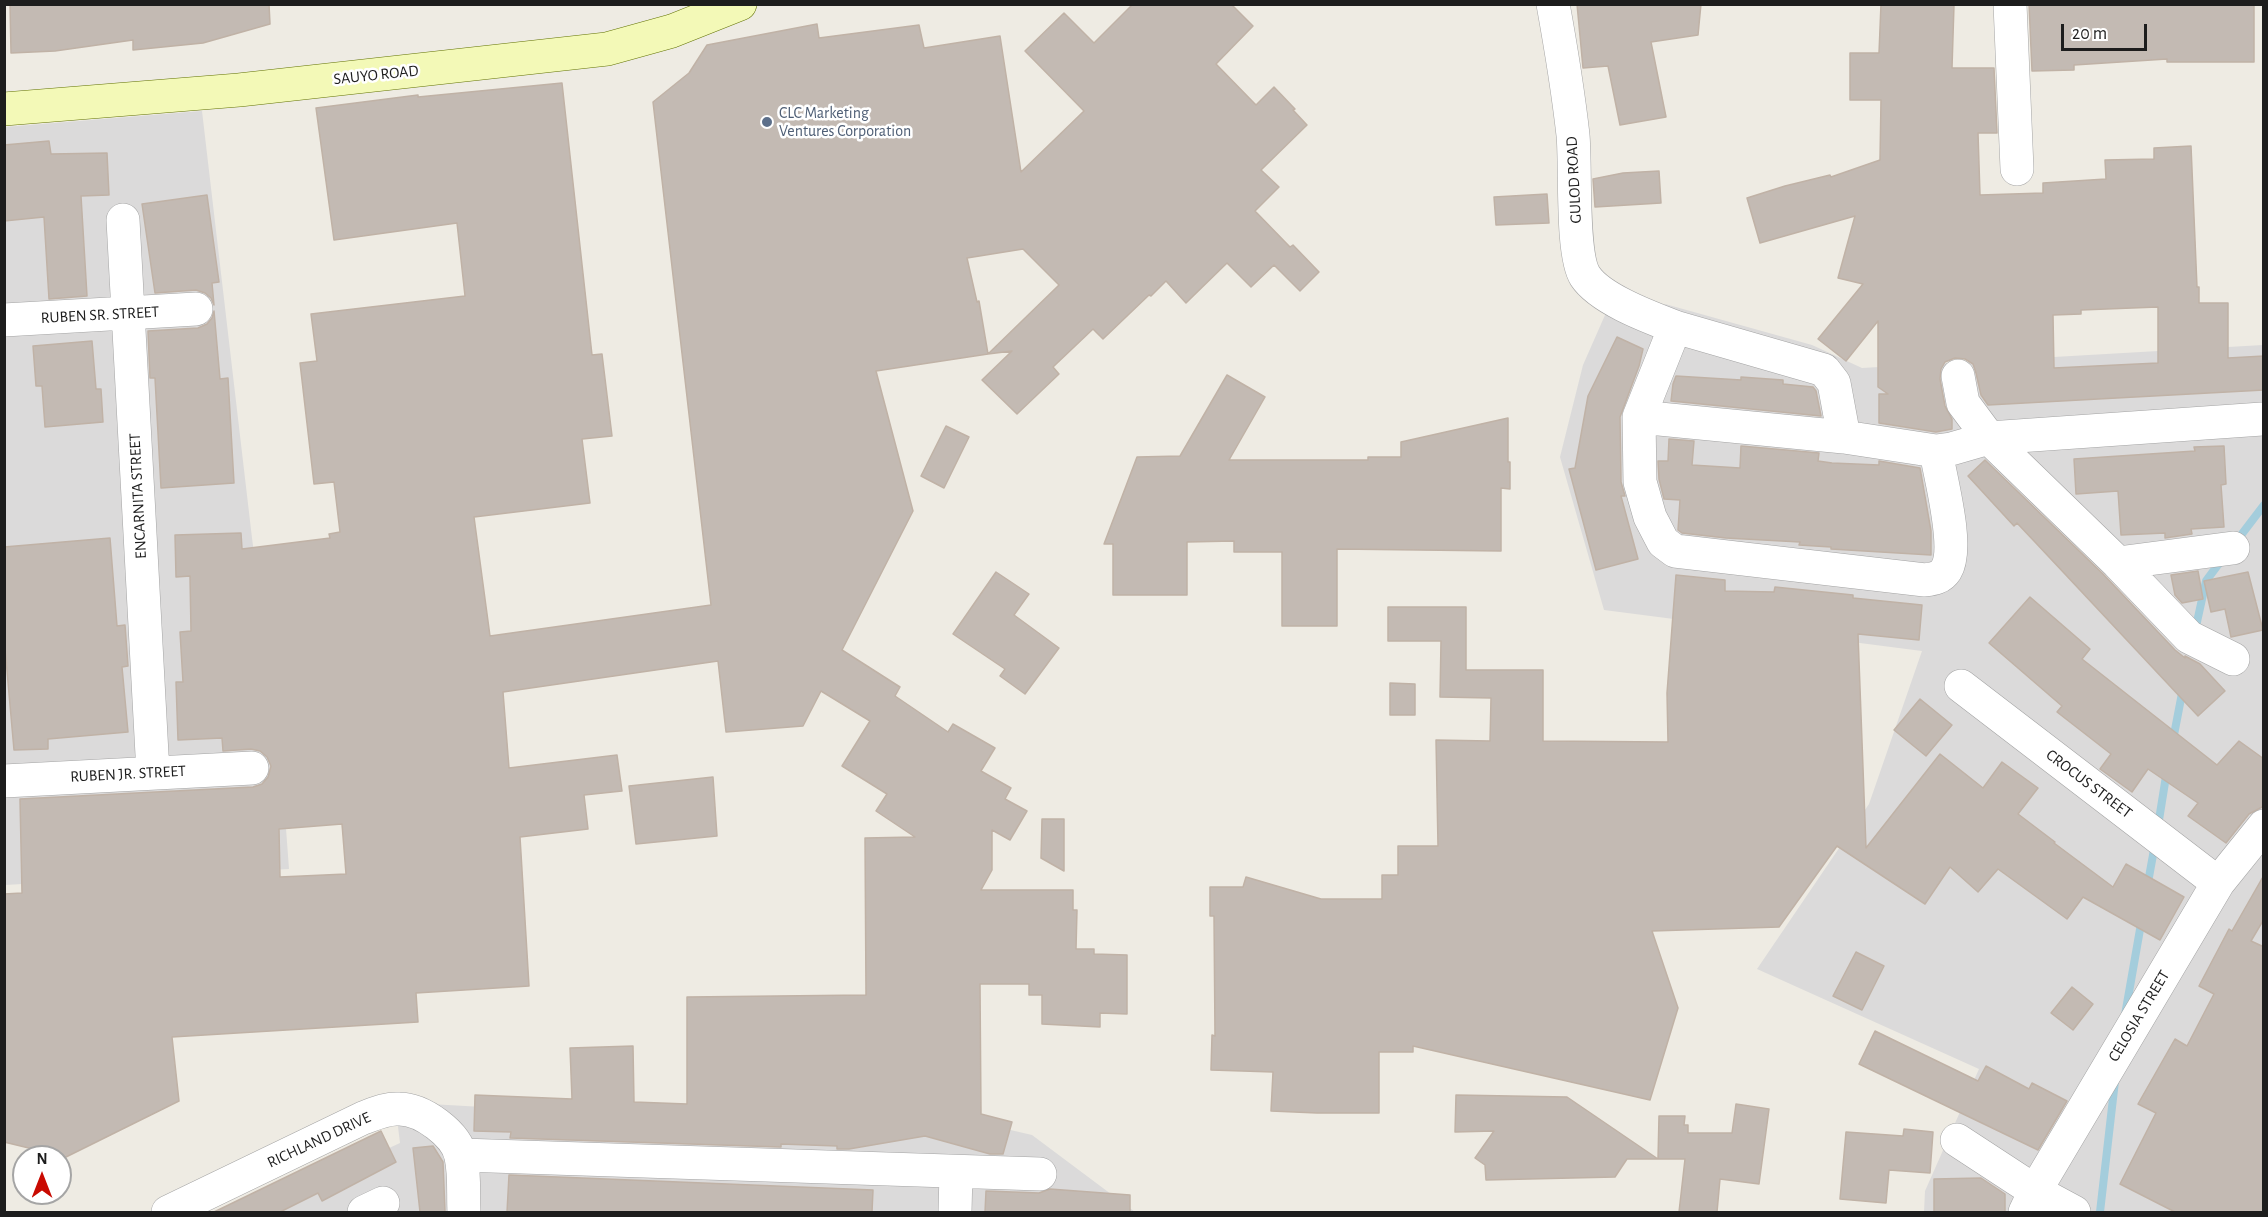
<!DOCTYPE html>
<style>
body{margin:0}
#map{position:relative;width:2268px;height:1217px;overflow:hidden;background:#eeebe3;font-family:"Alegreya Sans",sans-serif}
canvas{display:block}
.frame{position:absolute;inset:0;border:6px solid #1d1d1d;pointer-events:none}
.north{position:absolute;left:12px;top:1145px;width:60px;height:60px;box-sizing:border-box;background:#fff;border:2px solid #a5a5a5;border-radius:50%;rotate:0deg;font-size:16px;font-weight:700;line-height:24px;text-align:center;color:#1d1d1d}
.north::after{content:'';display:block;margin:auto;width:21px;height:27px;background:#c90a01;clip-path:polygon(50% 0,100% 100%,50% 72%,0 100%)}
.scale{position:absolute;left:2061px;top:24px;width:86px;height:27px;box-sizing:border-box;border:3px solid #1d1d1d;border-top:0;padding-left:8px;font-size:18px;line-height:21px;white-space:nowrap;color:#1d1d1d;-webkit-text-stroke:4px #fff;paint-order:stroke}
</style>
<div id="map">
<canvas width="2268" height="1217"></canvas>
<div class="frame"></div>
<div class="north">N</div>
<div class="scale">20 m</div>
</div>
<script>
const ctx = document.querySelector('canvas').getContext('2d');
ctx.lineJoin = 'round';
function fill(path, color) { ctx.fillStyle = color; ctx.fill(path, 'evenodd'); }
function stroke(path, color, width, dash) { ctx.strokeStyle = color; ctx.lineWidth = width; ctx.lineCap = dash ? 'butt' : 'round'; ctx.setLineDash(dash || []); ctx.stroke(path); }
function write(font, color, halo, rows, align = 'center') {
  ctx.font = font + ' "Alegreya Sans",sans-serif'; ctx.lineWidth = 5; ctx.setLineDash([]); ctx.textBaseline = 'middle'; ctx.strokeStyle = halo; ctx.fillStyle = color; for (const [text, x, y, turn = 0] of rows) {
    ctx.save(); ctx.translate(x, y); ctx.rotate((+turn || 0) * Math.PI / 180); ctx.textAlign = isNaN(turn) ? turn : align; if (halo) ctx.strokeText(text, 0, 0); ctx.fillText(text, 0, 0); ctx.restore();
  }
}
fill(new Path2D(`
 M202 111 252 538 281 761 289 869 5 885V127Z
 M1665 304 1812 345 1862 368 2263 345V1212H1924L1925 1191 1979 1069 1757 969 1869 804 1922 651 1604 610 1560 457 1583 365 1609 306 1649 329Z
 M395 1102 816 1126 946 1115 1032 1135 1135 1212H251L400 1143Z`), '#dbdada');
stroke(new Path2D(`
 M2235 543 2264 505
 M2195 631 2206 581 2223 558
 M2173 740 2183 688
 M2158 826 2167 770
 M2147 888 2155 844
 M2125 1015 2142 918
 M2100 1212 2115 1081`), '#a4cddc', 8);
const building = new Path2D(`
 M10 4H269L270 24 203 43 133 50V40L55 51 11 53Z
 M1133 4H1231L1253 26 1216 64 1256 105 1274 87 1295 109 1293 110 1307 125 1261 170 1279 187 1255 211 1290 247 1293 245 1319 272 1300 291 1274 265 1251 287 1227 263 1186 303 1166 281 1151 296 1149 295 1103 339 1093 329 1053 367 1059 374 1017 414 982 380 1012 351 988 354 1059 285 1023 249 967 258 977 302 979 301 988 354 876 371 913 511 842 650 900 687 895 696 948 732 953 724 995 748 981 771 1011 788 1005 799 1027 811 1010 840 992 830V870L981 890H1073V910H1077L1076 949H1094V954L1127 955V1014L1100 1013V1027L1042 1024V995H1029V984H980L981 1114 1012 1122 1003 1154H990L925 1136 849 1149H837V1146L781 1144V1147L510 1138 511 1132 474 1131 475 1095 572 1099 570 1048 633 1046 634 1102 687 1104V997L866 995 865 838 915 837 876 811 887 794 842 766 870 721 821 691 803 726 726 732 718 661 503 692 509 768 617 755 622 791 584 795 588 829 520 837 529 986 416 993 418 1022 172 1037 179 1101 66 1157 4 1142V894L22 893 20 799 253 787 262 784 268 777 271 766 267 757 260 751 251 749 223 751 222 738 178 740 176 682H183L180 632 191 631 190 576 176 577 175 535 241 533 242 549 330 538 329 534 340 532 334 482 314 484 300 363 317 361 311 314 465 296 457 223 334 240 316 108 418 95V97L562 83 592 355 602 354 612 436 582 439 590 503 474 517 490 636 711 605 653 102 689 73 707 45 817 24 819 38 919 25 924 48 1000 36 1021 172 1084 111 1025 51 1064 13 1094 43ZM342 824 346 874 280 877 279 829Z
 M1577 4H1701L1698 35 1651 42 1666 117 1620 125 1608 66 1583 68Z
 M1881 4 1954 5 1952 68H1994L1997 133H1978L1980 195 2043 193V183L2106 179 2105 160 2154 159V148L2191 146 2197 287H2199V303H2228V358L2264 356V390L1988 405 1981 395 1976 373 1973 364 1965 359 1955 358 1945 362 1941 369 1940 379 1945 406 1952 419V429L1936 432 1879 423V394H1888L1878 387V321L1846 361 1818 339 1863 284 1838 278 1855 216 1760 243 1747 198 1785 186 1830 175 1831 177 1880 160 1881 100H1850V53H1879ZM2158 307V363L2054 368 2053 315 2081 314V310Z
 M2029 4H2254V62H2167V59L2074 65V70L2032 71Z
 M49 141 51 154 107 153 109 195 81 196 87 296 49 299 44 217 4 221V145Z
 M1659 171 1661 203 1595 207 1593 179 1623 173Z
 M1547 194 1549 223 1496 225 1494 197Z
 M207 195 219 282 212 283 214 305 211 298 205 293 196 290 155 293 142 204Z
 M214 311 220 379 228 378 234 483 161 488 155 378H150L148 331 198 328 207 324 212 318Z
 M1617 337 1643 349 1639 366 1620 417 1621 482 1625 496H1621L1638 559 1596 570 1569 469 1575 468 1588 396Z
 M92 341 96 389H101L103 422 45 427 42 386H36L33 346Z
 M1227 375 1265 397 1229 460H1368V457H1401V442L1508 418V462H1510V489L1501 488V551L1337 549V626H1282V552H1234V541L1187 542V595H1113V544H1104L1137 457 1180 456Z
 M1676 376 1741 380V377L1783 380V384L1813 387 1816 391 1821 416 1671 401 1673 384Z
 M946 426 969 437 944 488 921 476Z
 M1669 439 1694 441 1692 465 1740 468 1741 446 1819 453 1818 461 1832 463 1879 465V461L1920 468 1931 531V555L1831 549V547L1799 545 1800 542 1726 538 1682 533 1678 530 1680 500 1664 499 1659 479 1658 461H1668Z
 M2224 446 2226 484 2221 485 2224 527 2191 529 2192 534 2165 538V533L2121 535 2118 491 2076 494 2074 459 2195 451 2194 447Z
 M1985 460 2103 574 2175 650 2185 658V656L2200 664 2225 691 2198 716 2034 541 2017 523 2014 526 1968 476Z
 M110 538 117 626 125 625 128 666 122 667 128 732 48 739V749L14 750 4 637V547Z
 M2198 571 2203 599 2182 603 2175 595 2171 575Z
 M996 572 1029 594 1014 615 1059 648 1025 694 1000 676 1005 669 953 634Z
 M2248 572 2263 630 2231 637 2225 609 2211 612 2204 581Z
 M1676 575 1725 580V591L1774 592 1775 587 1853 595V598L1922 605 1919 640 1858 634 1866 848 1940 754 1983 788 2002 762 2038 788 2018 814 2055 842 2054 843 2113 887 2126 864 2184 897 2160 940 2083 897 2067 919 1998 869 1978 892 1950 867 1925 904 1837 846 1779 927 1652 931 1678 1008 1650 1100 1413 1046V1052H1379V1113H1317L1271 1111 1273 1072 1211 1070 1212 1035 1215 1036 1214 916H1210V887H1243L1246 877 1321 899H1382V875H1398V846H1438L1436 740 1490 741 1491 698 1440 697 1441 641H1388V607H1466V670H1543V741L1668 742 1667 693Z
 M2030 597 2090 649 2082 659 2217 765 2239 741 2264 759V806L2249 814 2226 843 2188 816 2198 803 2148 769 2132 792 2100 769 2111 754 2057 712 2062 706 1989 643Z
 M1390 683 1415 684V715H1390Z
 M1920 699 1952 725 1926 756 1894 730Z
 M713 777 717 836 636 844 629 786Z
 M1042 819H1064V871L1041 858Z
 M2264 875V919L2251 941 2264 947V1212H2175L2120 1184 2156 1113 2138 1104 2175 1039 2187 1046 2214 994 2199 986 2229 929 2232 931Z
 M1856 952 1884 966 1862 1010 1833 996Z
 M2072 987 2093 1004 2073 1030 2051 1013Z
 M1875 1031 1978 1081 1986 1066 2029 1089 2032 1083 2067 1101 2038 1150 1859 1064Z
 M1456 1095 1567 1097 1658 1159H1627L1615 1177 1486 1180 1485 1165 1475 1158 1494 1131 1455 1132Z
 M1736 1104 1769 1109 1759 1184 1720 1179 1717 1212H1679L1685 1159H1658L1659 1116H1685L1684 1125H1688V1133H1732Z
 M1904 1129 1933 1132 1930 1173 1889 1170 1886 1203 1840 1199 1846 1132 1903 1136Z
 M381 1131 396 1162 322 1201 318 1193 280 1212H214Z
 M433 1146 443 1162 445 1212H420L413 1148Z
 M509 1175 873 1190 872 1212H507Z
 M1981 1178 2005 1194V1212H1934V1179Z
 M1050 1189 1130 1195V1212H985L986 1191 1039 1193Z`);
fill(building, '#c3bab3');
stroke(building, '#c0b2a6', 1.5);
const minor = new Path2D(`
 M1553 4C1561 48 1568 91 1573 135 1576 166 1571 254 1585 276 1600 299 1649 317 1675 327L1824 370 1834 383 1844 437
 M2010 4 2017 169
 M123 220 153 773
 M4 320 196 309
 M1675 327 1639 417 1640 482 1650 517 1663 542 1675 551 1925 580C1933 579 1941 578 1946 570 1960 548 1940 477 1936 451
 M1958 376 1963 403 1989 438 2118 563 2189 637 2233 659
 M1639 417 1844 437 1936 451 1951 449 1989 438 2262 419
 M2118 563 2233 548
 M1961 686 2218 883
 M4 781 252 768
 M1957 1140 2035 1191 2074 1212
 M461 1155 1040 1174
 M168 1212 363 1118C374 1114 387 1108 399 1109 422 1109 457 1134 461 1157 465 1175 463 1195 464 1212
 M364 1212 383 1203
 M955 1212 956 1172
 M2025 1212 2035 1191 2218 883 2264 826`);
const secondary = new Path2D(`
 M4 109 239 90 607 49 672 31 740 4`);
stroke(minor, '#a4a4a4', 34);
stroke(secondary, '#637305', 34);
stroke(minor, '#fff', 33);
stroke(secondary, '#f3f9b7', 33);
for (const [x, y, r, color] of [
 [767,122,6,"#5c6f8a"]
]) { const dot = new Path2D(); dot.arc(x, y, r, 0, 2 * Math.PI); ctx.fillStyle = color; ctx.fill(dot); stroke(dot, '#fff', 2); }
write('16px', '#1d1d1d', '#fff', [
 ["SAUYO ROAD",376,75,-6],
 ["GULOD ROAD",1574,180,-93],
 ["RUBEN SR. STREET",100,315,-3],
 ["ENCARNITA STREET",138,496,-93],
 ["RUBEN JR. STREET",128,774,-3],
 ["CROCUS STREET",2089,784,37],
 ["CELOSIA STREET",2139,1016,-59],
 ["RICHLAND DRIVE",319,1140,-25]
]);
write('16px', '#4e5e75', '#fff', [
 ["CLC Marketing",779,113],
 ["Ventures Corporation",779,131]
], 'left');
</script>
